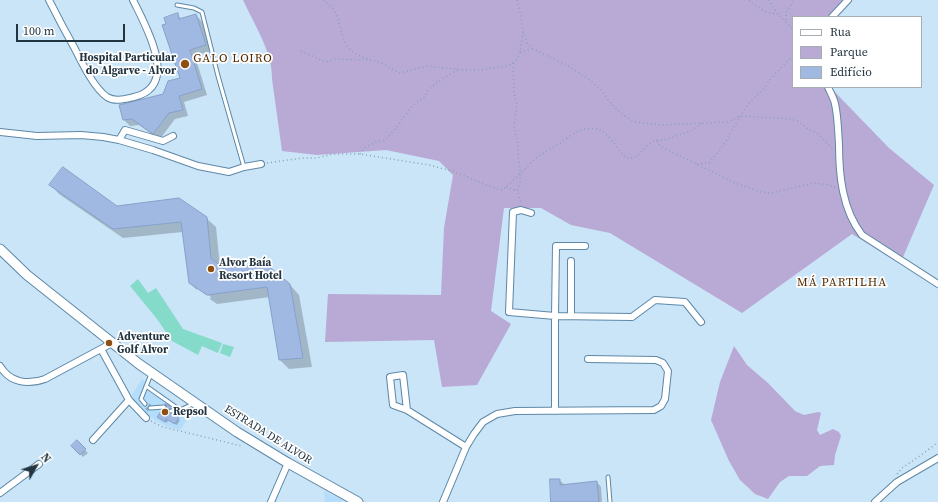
<!DOCTYPE html>
<meta charset="utf-8">
<style>
body{margin:0}
#map{position:relative;width:938px;height:502px;overflow:hidden;background:#cae4f8;font-family:"Source Serif 4",serif}
canvas{display:block}
.legend{position:absolute;left:792px;top:16px;width:130px;height:72px;box-sizing:border-box;background:#fff;border:1px solid #a7aeb3;margin:0;padding:5px 7px;list-style:none;font-size:12px;color:#223440}
.legend li{display:flex;align-items:center;gap:8px;height:20px}
.legend b{width:20px;border:1px solid #a7aeb3}
.north{position:absolute;left:16px;top:446px;width:40px;height:40px;-webkit-text-stroke:3px #fff;paint-order:stroke;rotate:51deg;font-size:11px;font-weight:700;line-height:16px;text-align:center;color:#223440}
.north::after{content:'';display:block;margin:auto;width:14px;height:18px;background:#223440;clip-path:polygon(50% 0,100% 100%,50% 72%,0 100%)}
.scale{position:absolute;left:16px;top:24px;width:109px;height:18px;box-sizing:border-box;border:2px solid #223440;border-top:0;padding-left:5px;font-size:12px;line-height:14px;white-space:nowrap;color:#223440;-webkit-text-stroke:3px #fff;paint-order:stroke}
</style>
<div id="map">
<canvas width="938" height="502"></canvas>
<ul class="legend">
<li><b style="height:5px;background:#fff"></b>Rua</li>
<li><b style="height:11px;background:#b8aad5"></b>Parque</li>
<li><b style="height:11px;background:#a0b9e3"></b>Edifício</li>
</ul>
<div class="north">N</div>
<div class="scale">100 m</div>
</div>
<script>
const ctx = document.querySelector('canvas').getContext('2d');
ctx.lineJoin = 'round';
function fill(path, color) { ctx.fillStyle = color; ctx.fill(path, 'evenodd'); }
function stroke(path, color, width, dash) { ctx.strokeStyle = color; ctx.lineWidth = width; ctx.lineCap = dash ? 'butt' : 'round'; ctx.setLineDash(dash || []); ctx.stroke(path); }
function write(font, color, halo, rows, align = 'center') {
  ctx.font = font + ' "Source Serif 4",serif'; ctx.lineWidth = 3.5; ctx.setLineDash([]); ctx.textBaseline = 'middle'; ctx.strokeStyle = halo; ctx.fillStyle = color; for (const [text, x, y, turn = 0] of rows) {
    ctx.save(); ctx.translate(x, y); ctx.rotate((+turn || 0) * Math.PI / 180); ctx.textAlign = isNaN(turn) ? turn : align; if (halo) ctx.strokeText(text, 0, 0); ctx.fillText(text, 0, 0); ctx.restore();
  }
}
fill(new Path2D(`
 M142 379 191 414 180 430 166 426 145 414 134 401 132 395Z
 M324 491 342 500V502H325Z`), '#b3ddfb');
fill(new Path2D(`
 M243 0H852L836 17H793V87H830L889 148 934 185 900 264 852 234 742 313 610 233 571 225 541 208H504L491 311 511 324 477 385 442 387 434 340 325 342 328 294 441 295 444 228 453 175 439 161 386 150 317 155 282 151 272 79C273 53 254 24 243 0Z
 M734 346 747 365 768 383 795 411 804 415 818 412 821 413 817 430 820 435 833 429 839 432 841 436 835 455 834 465 820 466 807 476H789L780 482 768 499 755 494 740 480 729 461 711 420 720 382Z`), '#b8aad5');
fill(new Path2D(`
 M138 279 148 293 156 288 183 329 222 343 218 353 202 346 198 355 172 341 157 319 130 286Z
 M223 344 234 347 230 357 220 353Z`), '#85dbca');
fill(new Path2D(`
 M177 15 182 19 196 15 202 22 211 51 195 56 207 95 184 102 188 116 175 119 160 139 157 138 139 125 130 126 124 120 164 95 181 79 167 25Z
 M50 184 117 207 206 218 216 227 220 267 222 269 290 285 299 295 312 367 289 369 280 360 270 297 217 304 197 290 210 299 211 297 197 288V290L190 283 183 232 123 238 59 194Z
 M149 403 152 406 148 407V412L144 407 145 408 148 407Z
 M168 406 172 410 170 411V414L180 420 177 425 168 420 167 423 160 419 167 409Z
 M77 442 88 453 83 457 73 446Z
 M559 480 564 484V486L597 482 601 487 602 502H552Z`), '#0003');
const building = new Path2D(`
 M178 13 179 19 196 14 206 45 190 50 202 89 179 96 183 110 169 113 153 134 150 132 132 119 123 120 119 105 163 94 168 81 180 78 162 25 166 24 164 18Z
 M63 167 117 206 179 198 207 217 211 258 223 268 266 264 290 284 303 358 279 360 267 287 207 295 189 283 181 222 113 229 49 185Z
 M165 404H166L172 408 168 410 169 413 173 414 179 417 175 424 166 419 165 422 157 417 162 410 166 409 167 406Z
 M77 440 86 449 80 455 71 446Z
 M550 479H560V485L597 481 599 502H551Z`);
fill(building, '#a0b9e3');
stroke(building, '#87a0c8', 1);
const lane = new Path2D(`
 M177 5 194 8 202 12 218 76 244 167
 M146 386 180 410 193 404
 M145 404 141 399 151 374
 M150 408 164 407
 M171 411 179 410
 M608 477 610 502`);
const street = new Path2D(`
 M49 0C57 16 66 33 75 49 82 63 94 88 107 97 115 102 125 99 134 97 181 86 145 25 133 0
 M832 17 848 0
 M828 87C830 92 834 98 835 104 838 117 838 131 839 144 839 175 842 209 862 235L938 284
 M0 132 37 136 81 135 103 137 119 140 125 130 163 141 173 136
 M119 140 153 150 198 166 229 172 244 167 261 164
 M531 213 521 210 513 212 509 312 555 316 556 246H585
 M571 316V261
 M0 366C10 383 28 385 45 379L112 343
 M129 400 146 418
 M407 410 393 405 390 377 403 375 407 410 466 447
 M555 411V316L632 317 655 300 685 302 701 322
 M93 440 129 400 101 349
 M0 493 39 464
 M271 502 288 463
 M443 502 466 447 474 434 483 422 497 414 515 411 654 410 661 406 665 399 668 371 663 363 656 360 588 359
 M875 502 897 482 938 458`);
const secondary = new Path2D(`
 M0 249 27 275 139 364 237 432 288 463 358 502`);
stroke(lane, '#5e88a6', 5);
stroke(street, '#5e88a6', 8);
stroke(secondary, '#5e88a6', 11);
stroke(new Path2D(`
 M324 0C328 4 333 8 336 14 338 17 338 20 339 23 345 44 346 53 369 59
 M517 0 521 16 523 31 527 43 533 49 567 65 590 80 602 91 609 101 618 111 626 117 635 122 661 125 727 122 741 116 790 119 798 121 808 129 818 134 833 149
 M749 0C758 8 765 13 778 14
 M768 0 778 14 793 29
 M786 20V12L791 5 793 0
 M301 51 326 62 335 59 372 60 382 63 392 69 400 73 427 66 464 70H481L500 67 507 66 512 64 516 60 520 52 523 32
 M520 52 532 49
 M513 63 514 93 517 104 514 128 516 134 518 143V154L520 170V183L517 191 521 203
 M657 141 660 146 733 182 760 192 772 193 801 186 815 183 829 185 836 188
 M360 154 364 148 378 141H384L388 137 396 128 412 106 425 97 427 91 437 82 457 70
 M267 163 303 158H317L333 154H360L429 165 455 172 499 190H502L506 187C515 179 524 170 533 161 541 154 550 149 559 144 570 136 583 125 598 129 607 131 619 151 626 158H632L638 155 651 142 657 140H664L691 131 702 123
 M697 164 709 163 723 146 745 108 752 100 762 91 774 75 793 56
 M506 187 517 191
 M151 421 163 427 242 446 243 445
 M897 474 902 468 924 453 938 442`), '#8aa1b2', 1.5, [1, 3]);
stroke(lane, '#fff', 3);
stroke(street, '#fff', 6);
stroke(secondary, '#fff', 9);
for (const [x, y, r, color] of [
 [185,64,5,"#8d5012"],
 [211,269,4,"#8d5012"],
 [109,343,4,"#8d5012"],
 [165,412,4,"#8d5012"]
]) { const dot = new Path2D(); dot.arc(x, y, r, 0, 2 * Math.PI); ctx.fillStyle = color; ctx.fill(dot); stroke(dot, '#fff', 1.5); }
write('bold 11px', '#223440', '#fff', [
 ["Hospital Particular",176,58,"right"],
 ["do Algarve - Alvor",176,71,"right"],
 ["Alvor Baía",219,263],
 ["Resort Hotel",219,276],
 ["Adventure",117,337],
 ["Golf Alvor",117,350],
 ["Repsol",173,412]
], 'left');
write('11px', '#223440', '#fff', [
 ["ESTRADA DE ALVOR",268,435,32]
]);
ctx.letterSpacing = '1px';
write('12px', '#542b00', '#fff', [
 ["GALO LOIRO",233,59],
 ["MÁ PARTILHA",842,283]
]);
ctx.letterSpacing = '0px';
</script>
